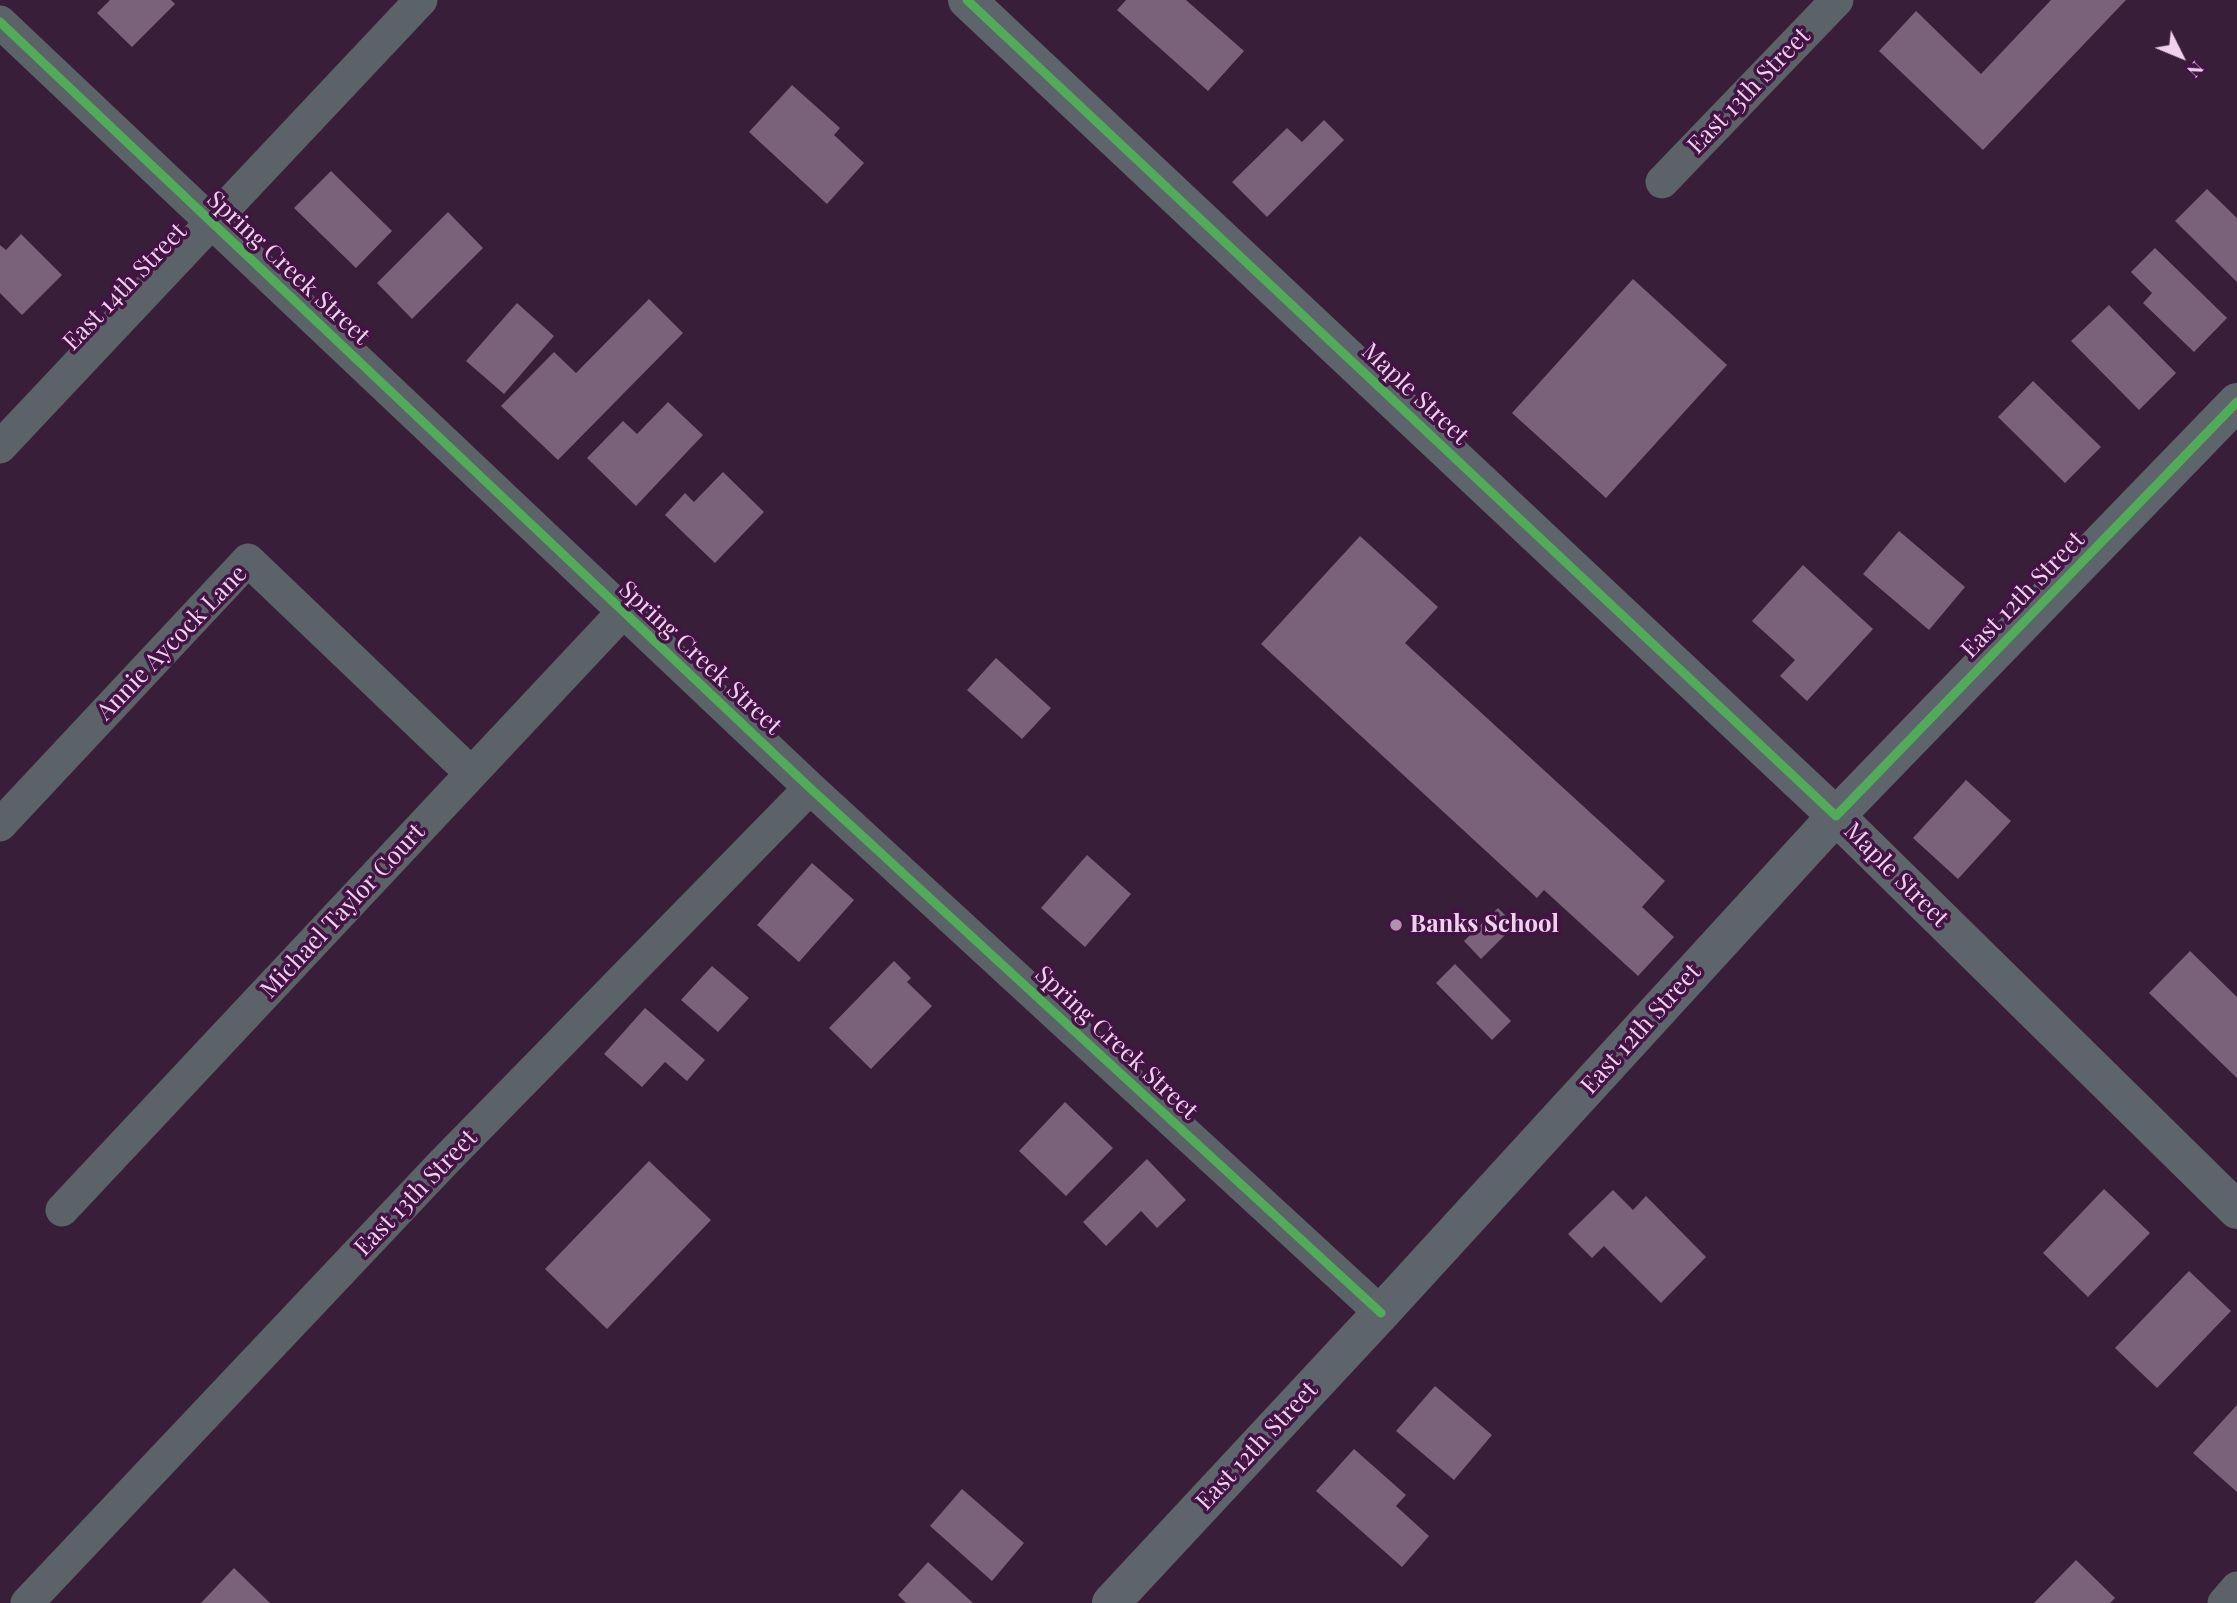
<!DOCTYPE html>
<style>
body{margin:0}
#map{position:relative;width:2237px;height:1603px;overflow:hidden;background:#381e39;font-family:"Playfair Display",serif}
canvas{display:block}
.north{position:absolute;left:2146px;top:21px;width:70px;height:70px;-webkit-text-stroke:5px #431344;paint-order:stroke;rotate:133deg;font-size:19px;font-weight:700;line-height:28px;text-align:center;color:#efd1ee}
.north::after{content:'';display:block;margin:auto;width:24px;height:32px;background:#efd1ee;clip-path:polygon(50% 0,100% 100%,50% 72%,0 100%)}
</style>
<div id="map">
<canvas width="2237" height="1603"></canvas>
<div class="north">N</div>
</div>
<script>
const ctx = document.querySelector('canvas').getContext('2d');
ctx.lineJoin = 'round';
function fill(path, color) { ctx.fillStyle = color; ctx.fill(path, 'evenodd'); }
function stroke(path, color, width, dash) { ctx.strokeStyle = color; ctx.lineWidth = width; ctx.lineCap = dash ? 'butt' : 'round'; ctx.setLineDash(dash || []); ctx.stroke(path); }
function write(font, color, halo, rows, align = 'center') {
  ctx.font = font + ' "Playfair Display",serif'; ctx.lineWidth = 7; ctx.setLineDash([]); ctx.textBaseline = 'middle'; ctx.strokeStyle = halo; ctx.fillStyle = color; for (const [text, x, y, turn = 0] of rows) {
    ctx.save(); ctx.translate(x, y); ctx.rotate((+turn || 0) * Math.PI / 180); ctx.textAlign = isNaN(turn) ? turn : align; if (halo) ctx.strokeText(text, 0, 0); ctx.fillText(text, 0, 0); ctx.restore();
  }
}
fill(new Path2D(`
 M110 0H171L175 4 132 47 97 13Z
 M1126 0H1186L1244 51 1208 91 1117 10Z
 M2051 0H2126L1983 150 1879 51 1916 11 1981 74Z
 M792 85 840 128 834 135 864 163 827 204 749 132Z
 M1324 120 1344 140 1267 217 1232 182 1287 128 1302 142Z
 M331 171 392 231 356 268 294 208Z
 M2207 189 2237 218V282L2175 221Z
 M448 212 483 248 412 319 377 283Z
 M21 234 62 275 22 315 0 293V245L6 250Z
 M2155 248 2227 318 2194 352 2143 303 2152 293 2131 272Z
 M1633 279 1727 365 1606 498 1512 413Z
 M649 299 683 333 558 460 501 406 554 352 576 373Z
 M517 303 554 336 504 394 466 361Z
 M2109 305 2176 373 2139 410 2071 341Z
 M2033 381 2101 447 2065 483 1998 417Z
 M668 402 703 435 636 506 587 458 623 421 637 434Z
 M723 472 764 512 715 563 665 515 685 493 694 502Z
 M1899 531 1965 587 1929 630 1863 574Z
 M1360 536 1438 607 1405 643 1665 881 1642 907 1674 937 1638 976 1544 890 1537 898 1261 644Z
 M1803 565 1873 629 1807 701 1780 676 1795 660 1752 621Z
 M996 658 1051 708 1022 739 967 690Z
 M1966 780 2011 821 1958 879 1913 838Z
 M1087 855 1131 894 1085 947 1041 908Z
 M812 863 854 900 799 962 757 925Z
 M1498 908 1515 925 1481 959 1464 941Z
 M2190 951 2237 997V1078L2149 993Z
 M894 961 911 978 907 982 932 1006 871 1069 829 1028Z
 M1455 964 1511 1021 1492 1040 1436 983Z
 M712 966 749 998 718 1032 681 1000Z
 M645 1008 705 1060 687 1081 665 1062 642 1087 604 1054Z
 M1065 1102 1113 1148 1066 1196 1019 1151Z
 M1147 1159 1186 1200 1157 1228 1141 1211 1106 1246 1083 1222Z
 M649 1161 711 1220 607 1329 545 1269Z
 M2104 1189 2150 1233 2088 1297 2043 1253Z
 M1613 1190 1633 1210 1646 1196 1706 1257 1661 1303 1604 1246 1592 1258 1568 1234Z
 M2189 1271 2231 1311 2157 1388 2115 1348Z
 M1435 1386 1492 1435 1454 1480 1396 1431Z
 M2237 1405V1492L2193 1453Z
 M1354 1449 1406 1495 1396 1506 1429 1536 1402 1567 1316 1491Z
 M962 1489 1024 1543 992 1581 930 1526Z
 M2076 1560 2115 1598 2110 1603H2034Z
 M928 1562 973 1603H906L898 1595Z
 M234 1568 270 1603H201Z`), '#7a637a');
stroke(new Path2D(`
 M0 22 810 788 1381 1313
 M1662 182 1837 0
 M0 447 421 0
 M0 825 248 560 471 773
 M62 1210 623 612
 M27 1603 442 1164 810 788
 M2224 1603 2237 1588`), '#5b6368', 33);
stroke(new Path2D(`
 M967 0 1836 816 2237 1210
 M1111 1603 1381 1313 1836 816 2237 402`), '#5e646c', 38);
stroke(new Path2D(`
 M967 0 1836 816 2237 402
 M0 22 810 788 1381 1313`), '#51ab58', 9);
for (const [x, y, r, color] of [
 [1396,925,7,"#af92af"]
]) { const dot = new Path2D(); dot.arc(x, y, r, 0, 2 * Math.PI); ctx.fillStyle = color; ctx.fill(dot); stroke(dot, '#431344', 2.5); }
write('24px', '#efd1ee', '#431344', [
 ["East 13th Street",1749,91,-46],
 ["Spring Creek Street",288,268,43],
 ["East 14th Street",125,287,-46],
 ["Maple Street",1415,394,43],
 ["East 12th Street",2023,595,-46],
 ["Annie Aycock Lane",172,643,-46],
 ["Spring Creek Street",700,658,43],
 ["Maple Street",1896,875,45],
 ["Michael Taylor Court",343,911,-47],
 ["East 12th Street",1641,1029,-48],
 ["Spring Creek Street",1116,1043,43],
 ["East 13th Street",416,1193,-46],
 ["East 12th Street",1257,1446,-47]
]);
write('bold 24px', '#efd1ee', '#431344', [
 ["Banks School",1410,925]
], 'left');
</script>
